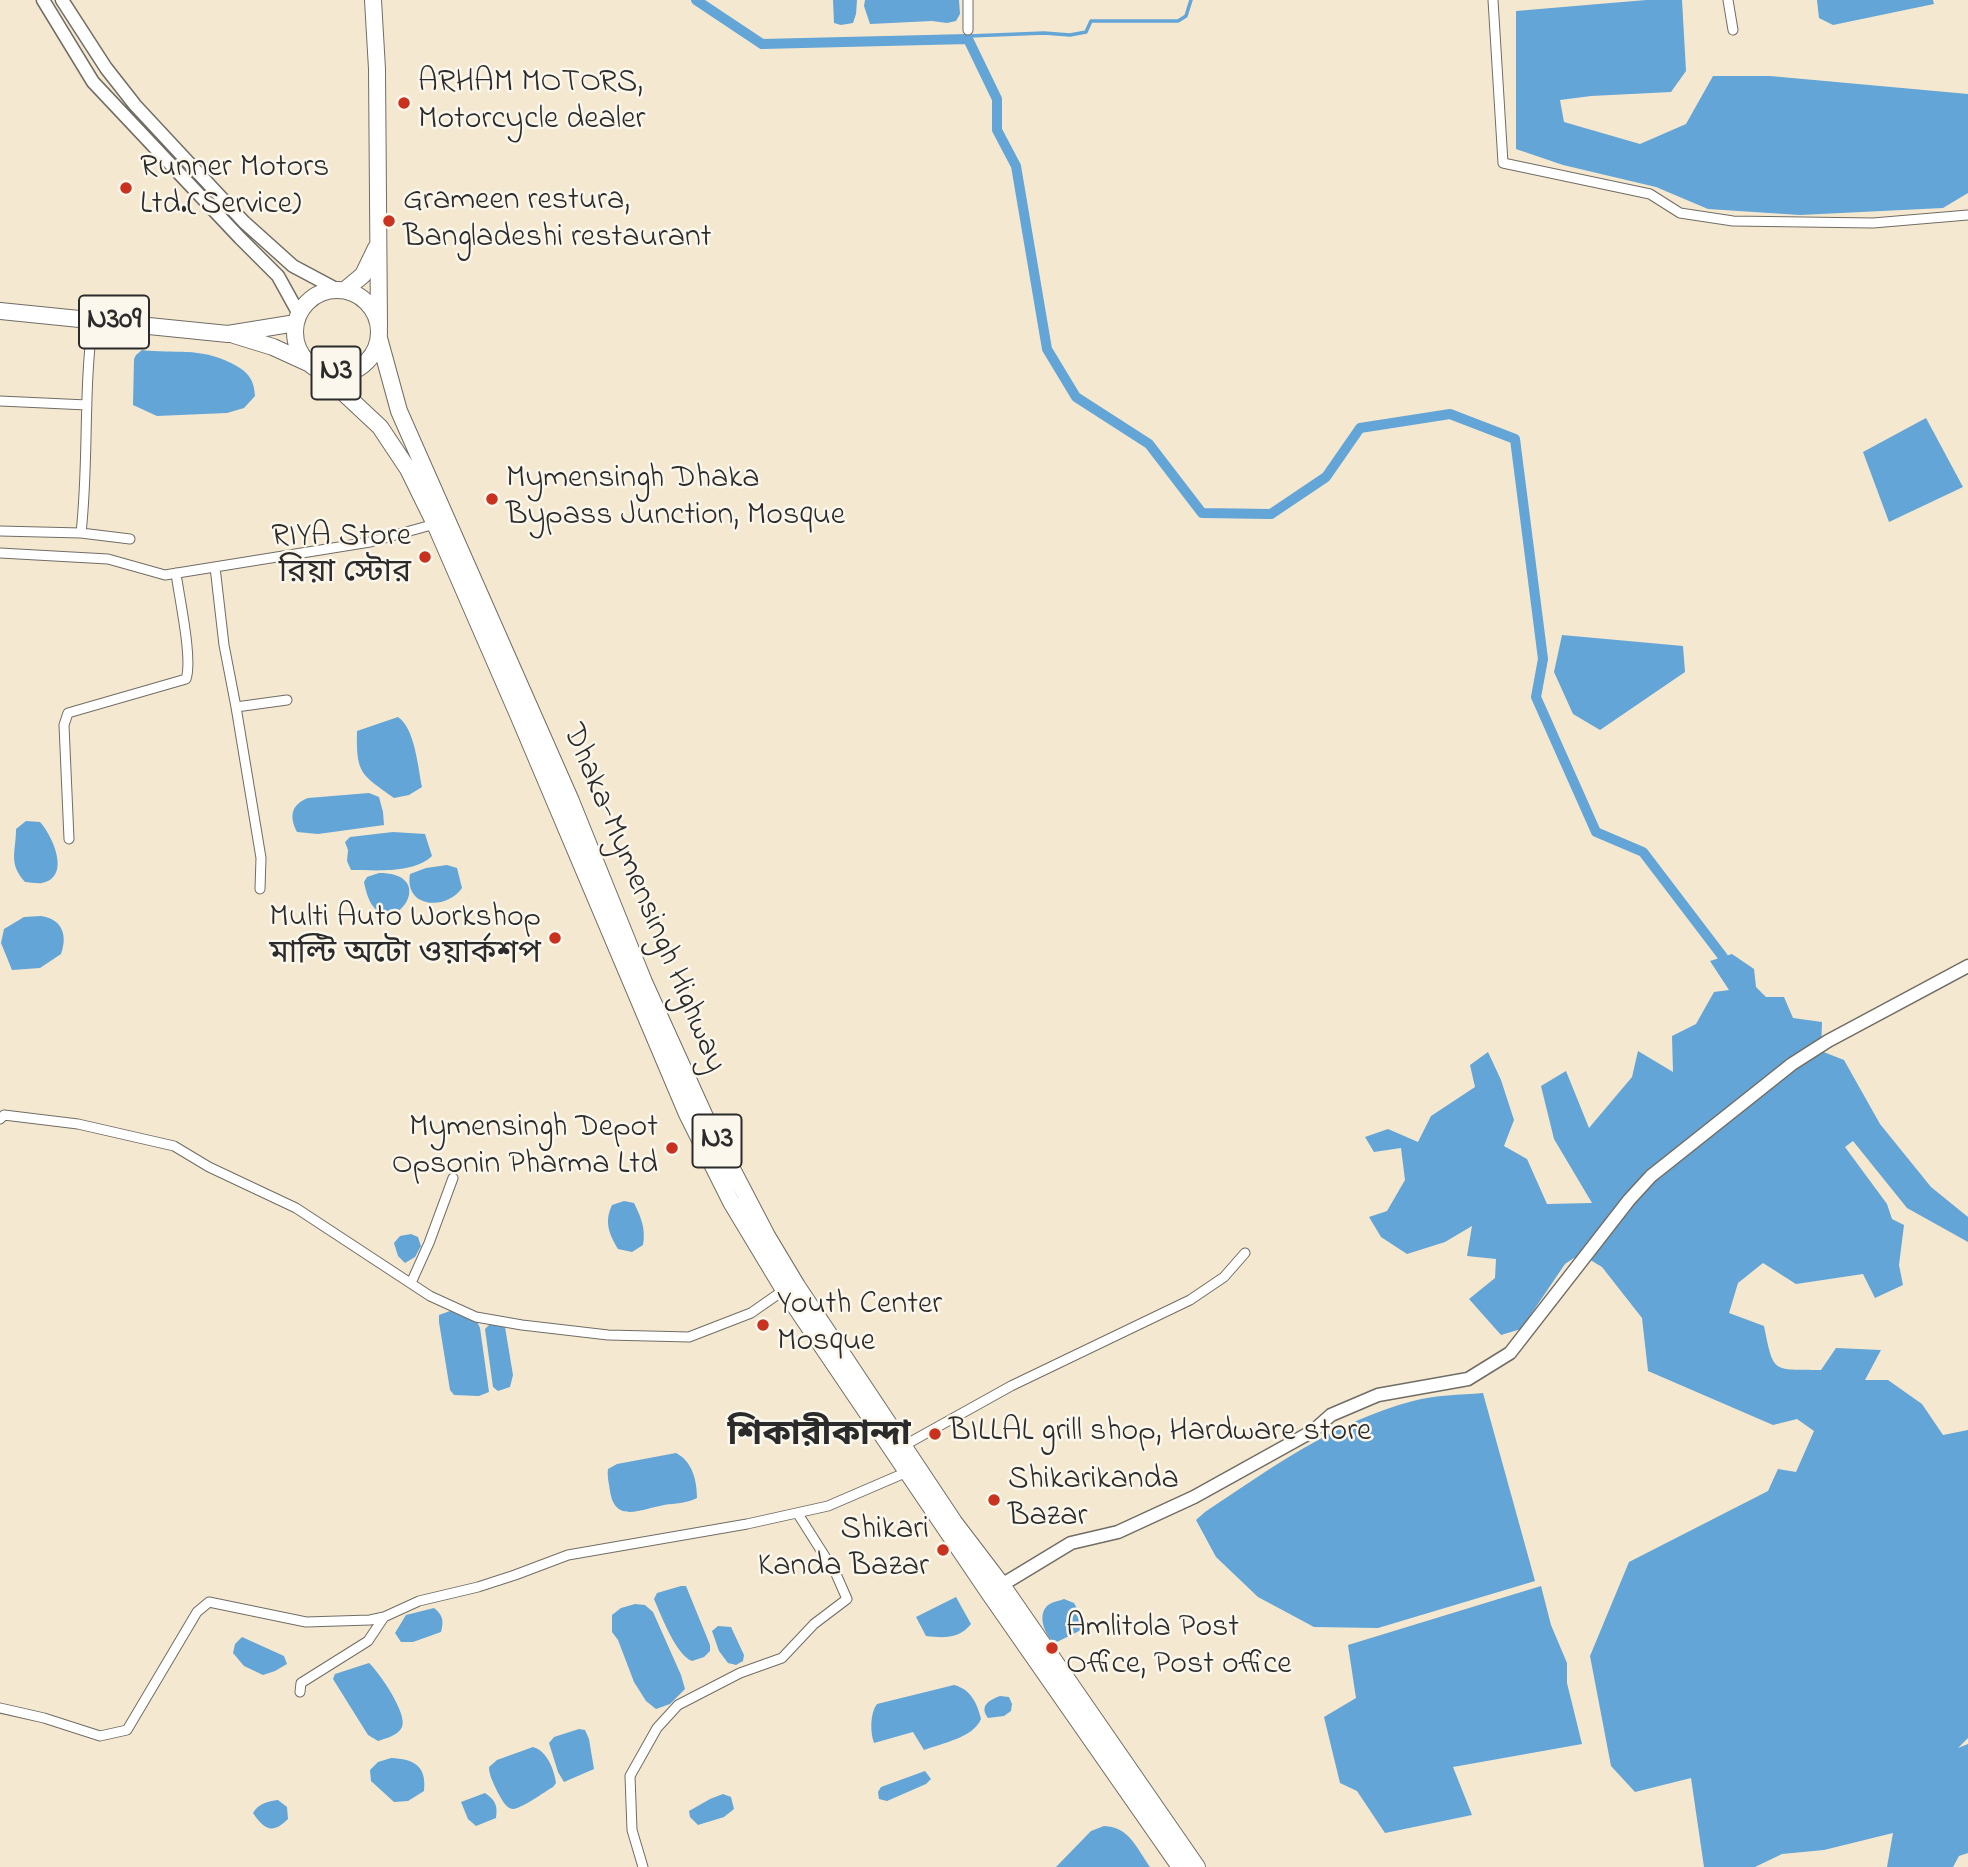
<!DOCTYPE html>
<meta charset="utf-8">
<style>
body{margin:0}
canvas{display:block;background:#f4e8d0}
</style>
<canvas width="1968" height="1867"></canvas>
<script>
const ctx = document.querySelector('canvas').getContext('2d');
ctx.lineJoin = 'round';
function fill(path, color) { ctx.fillStyle = color; ctx.fill(path, 'evenodd'); }
function stroke(path, color, width, dash) { ctx.strokeStyle = color; ctx.lineWidth = width; ctx.lineCap = dash ? 'butt' : 'round'; ctx.setLineDash(dash || []); ctx.stroke(path); }
function write(font, color, halo, rows, align = 'center') {
  ctx.font = font + ' "Indie Flower","Noto Sans Bengali",sans-serif'; ctx.lineWidth = 5; ctx.setLineDash([]); ctx.textBaseline = 'middle'; ctx.strokeStyle = halo; ctx.fillStyle = color; for (const [text, x, y, turn = 0] of rows) {
    ctx.save(); ctx.translate(x, y); ctx.rotate((+turn || 0) * Math.PI / 180); ctx.textAlign = isNaN(turn) ? turn : align; if (halo) ctx.strokeText(text, 0, 0); ctx.fillText(text, 0, 0); ctx.restore();
  }
}
fill(new Path2D(`
 M833 0H857L856 14 853 23 841 25 834 23Z
 M865 0H959L960 14 956 21 947 23 932 21 870 24 864 6Z
 M1646 0H1682L1686 71 1671 92 1591 96 1560 100 1564 122 1640 144 1686 124 1713 76H1770L1968 94V193L1943 208 1800 215 1708 209 1656 187 1563 165 1516 149V11Z
 M1817 0H1933L1934 4 1833 25 1819 18Z
 M142 350C175 354 199 347 231 363 247 371 254 378 255 396L244 408 227 413 157 416 133 405 134 359 136 355Z
 M1926 418 1963 487 1889 522 1863 452Z
 M1562 635 1683 646 1685 672 1600 730 1573 714 1554 672Z
 M398 717C415 728 418 768 422 787L409 795 394 798C361 774 356 774 357 731Z
 M369 793 379 797 383 812 384 825 318 834 297 832C289 816 291 805 308 798Z
 M26 821 40 822C52 835 72 877 42 883 37 884 30 882 25 882 8 863 16 852 16 829Z
 M393 832 425 834 432 856C413 874 376 870 351 870L347 861 348 850 345 842 350 837Z
 M447 865 457 868 462 888C446 911 404 908 410 874L426 868Z
 M379 873C449 873 378 960 364 882L367 877Z
 M41 916C62 919 68 935 61 954L40 968 12 970 1 943 4 929 24 917Z
 M1732 954 1754 969 1756 987 1766 997H1784L1793 1018 1822 1022 1821 1051 1844 1060 1880 1124 1931 1187 1968 1217V1242L1907 1208 1853 1141 1845 1147 1887 1204 1892 1219 1904 1225 1899 1265 1903 1285 1875 1298 1863 1274 1796 1284 1763 1263 1738 1283 1729 1313 1764 1326C1774 1375 1772 1369 1821 1370L1836 1348 1881 1350 1865 1380H1888L1922 1404 1943 1435 1968 1430V1738L1958 1748 1968 1744V1853L1959 1856 1953 1867H1887L1893 1833 1824 1850 1782 1854 1755 1867H1704L1691 1778 1635 1792 1611 1766 1590 1656 1629 1562 1768 1491 1778 1469 1796 1472 1814 1431 1797 1419 1773 1425 1648 1371 1642 1318 1602 1267 1587 1258H1574L1565 1264 1521 1329 1501 1335 1469 1299 1495 1278 1496 1259 1467 1256 1472 1226 1445 1242 1407 1254 1381 1237 1369 1217 1387 1211 1405 1180 1401 1148 1374 1152 1365 1137 1388 1129 1418 1142 1431 1116 1475 1087 1470 1065 1488 1052 1501 1080 1514 1120 1504 1146 1527 1159 1547 1204 1592 1203 1554 1139 1541 1086 1566 1071 1589 1128 1632 1077 1638 1051 1673 1072 1672 1036 1696 1024 1714 992 1729 990 1710 961Z
 M624 1201 634 1203C641 1217 646 1229 643 1245L632 1252 618 1249C609 1234 604 1222 612 1205Z
 M411 1234 418 1237 421 1246 415 1257 405 1263 398 1256 394 1243 400 1236Z
 M450 1311 475 1317 480 1328 489 1392 479 1396 454 1395 450 1390 439 1322V1315Z
 M497 1324 505 1327 513 1375 510 1387 498 1391 493 1387 485 1329 489 1325Z
 M1483 1393 1535 1581 1378 1628 1314 1627 1258 1597 1216 1557 1196 1520 1205 1512C1271 1468 1336 1421 1413 1401 1435 1395 1460 1395 1483 1393Z
 M676 1453C692 1461 697 1480 697 1498 685 1504 676 1503 664 1505 641 1509 615 1524 610 1491 609 1483 607 1477 608 1469L617 1464Z
 M681 1586H686L710 1645V1651L704 1657 692 1661C676 1655 661 1615 654 1599L657 1593Z
 M1541 1586 1551 1625 1567 1663V1683L1582 1744 1453 1767 1472 1815 1385 1833 1357 1791 1340 1783 1324 1717 1356 1698 1348 1645Z
 M956 1597 971 1624C959 1639 944 1638 926 1636L916 1617Z
 M1064 1599 1074 1603 1085 1623 1083 1629 1055 1643C1045 1636 1037 1616 1047 1606 1051 1602 1059 1601 1064 1599Z
 M635 1604 645 1605 653 1612 681 1675 685 1689 670 1704 656 1709 646 1701 634 1682 618 1640 612 1632V1615L621 1608Z
 M434 1608C443 1615 444 1621 441 1632L413 1642H401L395 1633 406 1615Z
 M718 1626 731 1627 744 1655 743 1661 736 1665 728 1663 719 1651 712 1631Z
 M242 1637 284 1656 287 1664 275 1671 263 1675 244 1666 233 1653 235 1644Z
 M369 1663C379 1672 408 1714 402 1727 398 1736 386 1738 378 1741L368 1735 333 1679 335 1674Z
 M954 1685C970 1689 977 1702 981 1719 973 1738 942 1743 924 1750L913 1732 874 1743C870 1732 870 1713 877 1704Z
 M1000 1696 1009 1697 1012 1704 1011 1711 1004 1716 988 1718C979 1706 989 1700 1000 1696Z
 M579 1729 585 1730 589 1739 594 1769 564 1782 558 1772 549 1743 554 1737Z
 M533 1747C547 1751 554 1769 556 1783L553 1787C544 1792 523 1808 513 1809 506 1809 501 1798 498 1793 494 1784 489 1776 489 1767L497 1760Z
 M391 1758C414 1759 427 1766 424 1791L408 1801 394 1802 371 1781 370 1770 378 1762Z
 M925 1771 931 1779 926 1784 887 1801 879 1799 878 1792 881 1787Z
 M485 1793C495 1800 498 1805 496 1818L476 1826 468 1819 461 1802Z
 M723 1794 731 1797 734 1809 724 1817 698 1825 690 1817 689 1811 710 1799Z
 M278 1800 287 1807 288 1819C272 1835 264 1829 253 1813 258 1804 268 1801 278 1800Z
 M1104 1826C1130 1827 1137 1849 1150 1867H1056L1091 1831Z`), '#63a5d7');
stroke(new Path2D(`
 M968 39 969 36 1044 33 1070 35 1086 32 1091 21H1178L1186 16 1191 0`), '#63a5d7', 3.5);
stroke(new Path2D(`
 M696 0 762 44 968 39 997 99V130L1016 166 1047 349 1076 397 1149 444 1202 513 1271 514 1326 477 1360 428 1450 414 1515 439 1543 659 1536 697 1596 832 1643 852 1723 957`), '#63a5d7', 10);
const street = new Path2D(`
 M968 0V30
 M1493 0 1503 163 1650 194 1680 213 1733 221 1873 223 1968 215
 M1728 0 1733 30
 M93 320C83 391 89 462 81 533L130 539
 M0 401 87 405
 M0 531 81 533
 M0 553 108 559 165 575 370 542 435 524
 M215 567 224 645 236 707 287 700
 M236 707 261 858 260 889
 M69 839 64 725 68 713 186 679C193 659 179 597 176 573
 M0 1119 4 1115 78 1124 174 1146 209 1167 296 1208 430 1296 476 1317 522 1325 608 1335 689 1337 751 1313 784 1290
 M411 1283 429 1243 453 1178
 M905 1445 1011 1386 1190 1300 1224 1277 1245 1253
 M300 1692 301 1683 368 1641 384 1617
 M0 1708 44 1718 100 1736 127 1730 197 1612 209 1602 306 1622 370 1620 384 1617 419 1601 478 1587 515 1575 568 1555 747 1524 828 1506 907 1472
 M643 1867 632 1830 630 1776 657 1728 678 1705 740 1673 782 1658 814 1624 847 1599 836 1574 798 1514`);
const secondary = new Path2D(`
 M43 0 93 82 240 238 278 276 299 314
 M62 0 106 68 135 105 244 222 293 266 338 290
 M995 1589 1071 1543 1118 1532 1194 1497 1313 1431 1331 1415 1378 1395 1468 1379 1510 1353 1629 1200 1651 1176 1792 1064 1828 1041 1968 966`);
const highway = new Path2D(`
 M373 0 377 69 379 328
 M345 290 363 275 376 248
 M295 332a42 42 0 1 1 84 0a42 42 0 1 1-84 0Z
 M0 311 228 334 296 323
 M234 335 273 347 308 363
 M379 338 399 411 571 801 644 982 707 1121 767 1236 797 1286 954 1522 1002 1585 1197 1867
 M319 370 380 427 408 469 435 524 519 717 687 1114 731 1202 784 1290 989 1593 1180 1867`);
stroke(street, '#716d65', 11);
stroke(secondary, '#716d65', 15);
stroke(highway, '#716d65', 18);
stroke(street, '#fff', 9);
stroke(secondary, '#fff', 12);
stroke(highway, '#fff', 16);
for (const [x, y, r, color] of [
 [404,103,7,"#c8321e"],
 [126,188,7,"#c8321e"],
 [389,221,7,"#c8321e"],
 [492,499,7,"#c8321e"],
 [425,557,7,"#c8321e"],
 [555,938,7,"#c8321e"],
 [672,1148,7,"#c8321e"],
 [763,1325,7,"#c8321e"],
 [935,1434,7,"#c8321e"],
 [994,1500,7,"#c8321e"],
 [943,1550,7,"#c8321e"],
 [1052,1648,7,"#c8321e"]
]) { const dot = new Path2D(); dot.arc(x, y, r, 0, 2 * Math.PI); ctx.fillStyle = color; ctx.fill(dot); stroke(dot, '#fbf7ec', 2.5); }
for (const [x, y, w] of [
 [114,322,70],
 [336,373,49],
 [717,1141,49]
]) { const box = new Path2D(); box.roundRect(x - w / 2, y - 26.5, w, 53, 5); ctx.fillStyle = '#fbf7ec'; ctx.fill(box); stroke(box, '#2b2b2b', 2); }
write('bold 30px', '#2b2b2b', null, [
 ["N309",114,322],
 ["N3",336,373],
 ["N3",717,1141]
]);
write('32px', '#2b2b2b', '#fbf7ec', [
 ["ARHAM MOTORS,",418,85],
 ["Motorcycle dealer",418,122],
 ["Runner Motors",140,170],
 ["Ltd.(Service)",140,207],
 ["Grameen restura,",403,203],
 ["Bangladeshi restaurant",403,240],
 ["Mymensingh Dhaka",506,481],
 ["Bypass Junction, Mosque",506,518],
 ["RIYA Store",411,539,"right"],
 ["রিয়া স্টোর",411,576,"right"],
 ["Multi Auto Workshop",541,920,"right"],
 ["মাল্টি অটো ওয়ার্কশপ",541,957,"right"],
 ["Mymensingh Depot",658,1130,"right"],
 ["Opsonin Pharma Ltd",658,1167,"right"],
 ["Youth Center",777,1307],
 ["Mosque",777,1344],
 ["BILLAL grill shop, Hardware store",949,1434],
 ["Shikarikanda",1008,1482],
 ["Bazar",1008,1519],
 ["Shikari",929,1532,"right"],
 ["Kanda Bazar",929,1569,"right"],
 ["Amlitola Post",1066,1630],
 ["Office, Post office",1066,1667]
], 'left');
write('32px', '#2b2b2b', '#fbf7ec', [
 ["Dhaka-Mymensingh Highway",642,899,67]
]);
write('bold 35px', '#2b2b2b', '#fbf7ec', [
 ["শিকারীকান্দা",819,1438]
]);
</script>
